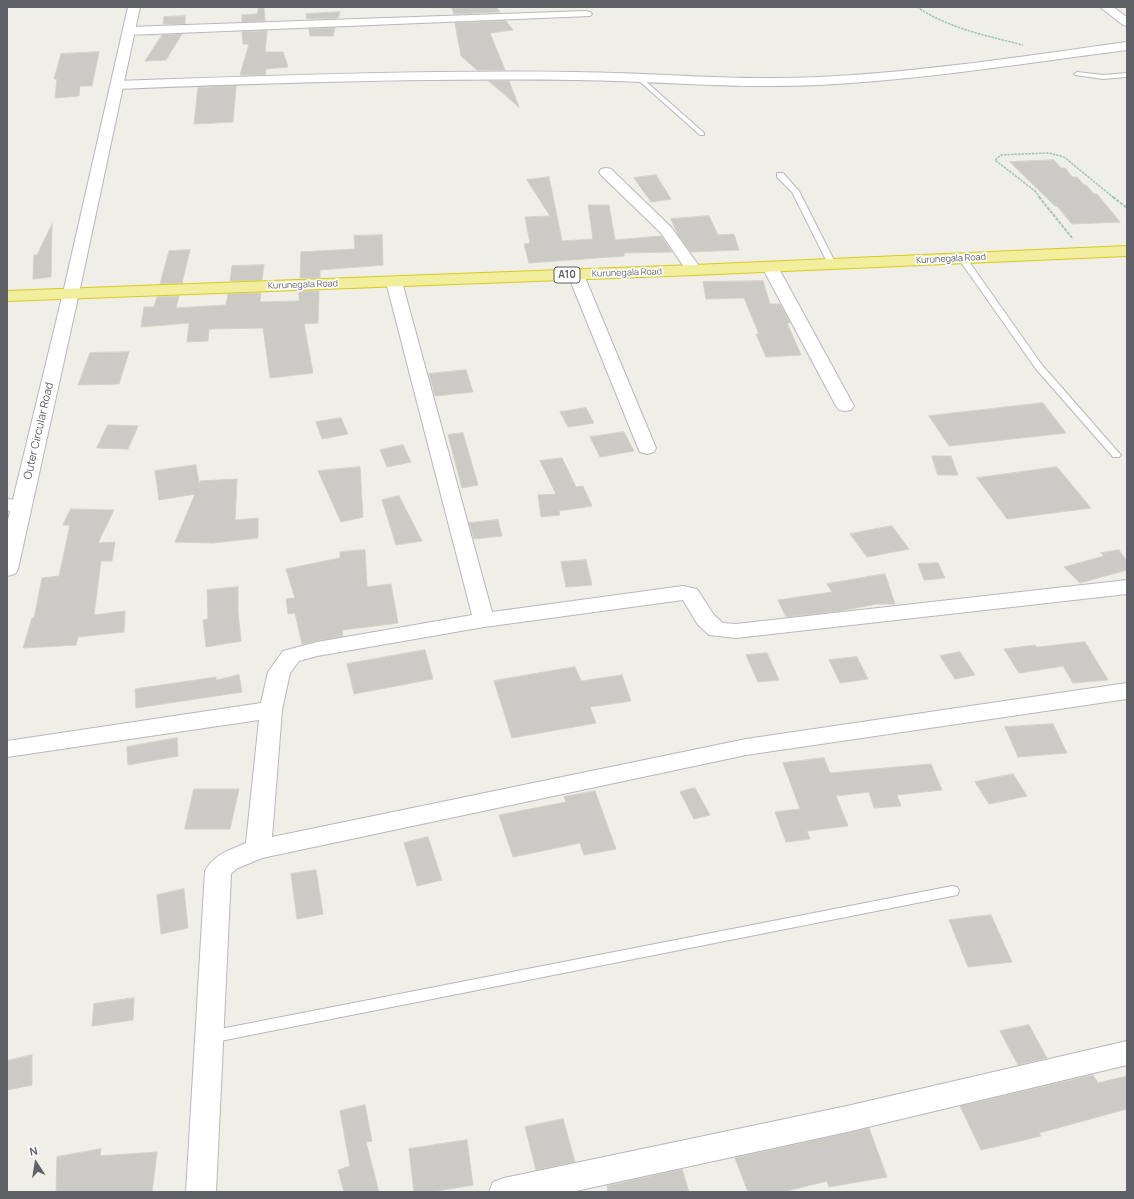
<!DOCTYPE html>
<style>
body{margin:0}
#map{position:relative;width:1134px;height:1199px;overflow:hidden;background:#efefe8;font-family:Manrope,sans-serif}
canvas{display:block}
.frame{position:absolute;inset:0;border:8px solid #5f6166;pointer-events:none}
.north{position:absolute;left:16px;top:1143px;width:40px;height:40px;-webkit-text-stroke:3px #fff;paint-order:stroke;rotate:348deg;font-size:11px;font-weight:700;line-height:16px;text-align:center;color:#5f6166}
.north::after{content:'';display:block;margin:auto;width:14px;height:18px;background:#5f6166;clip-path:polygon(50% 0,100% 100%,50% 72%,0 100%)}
</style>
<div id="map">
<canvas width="1134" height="1199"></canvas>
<div class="frame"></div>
<div class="north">N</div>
</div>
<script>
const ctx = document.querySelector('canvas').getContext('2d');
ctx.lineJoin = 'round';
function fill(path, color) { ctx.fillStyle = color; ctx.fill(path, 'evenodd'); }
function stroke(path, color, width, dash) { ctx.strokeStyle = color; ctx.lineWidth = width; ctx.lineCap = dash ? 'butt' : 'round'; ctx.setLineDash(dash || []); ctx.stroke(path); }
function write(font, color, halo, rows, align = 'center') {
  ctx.font = font + ' Manrope,sans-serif'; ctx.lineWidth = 3.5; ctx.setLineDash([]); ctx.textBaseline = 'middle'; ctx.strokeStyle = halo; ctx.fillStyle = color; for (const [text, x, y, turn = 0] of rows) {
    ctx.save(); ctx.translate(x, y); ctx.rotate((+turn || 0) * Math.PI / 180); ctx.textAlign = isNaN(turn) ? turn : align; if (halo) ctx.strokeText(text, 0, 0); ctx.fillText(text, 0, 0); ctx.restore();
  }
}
const building = new Path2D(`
 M259 7H264L265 21 242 22V15L257 14Z
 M452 7H496L500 12 454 14Z
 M340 12 338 18 307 19 306 14Z
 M185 16V24H163L164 17Z
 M506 21 513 30 490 33 505 70H477L461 56 455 23Z
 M335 28 333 36H310L309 29Z
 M267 31 265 52H283L288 67 266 69 265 75H240L249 44H243L242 32Z
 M182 34 166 60 145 61 162 35Z
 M99 52 92 86H80L79 96 55 98 57 79H54L61 54Z
 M489 81H509L519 107Z
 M236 86 233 122 194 124 198 88Z
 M1054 160 1061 168H1065L1072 177H1077L1084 185H1086L1094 194H1097L1120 222 1072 224 1057 206H1055L1010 162Z
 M656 175 671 199 651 202 634 178Z
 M549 177 562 241 593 239 588 205H609L615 240 661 236 672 252 624 253V256L529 263 524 244 530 243 525 217 550 216 527 180Z
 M709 216 718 235 734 234 739 250 691 252 678 235 671 219Z
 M52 224 51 277 33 279 34 255H37Z
 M382 235 383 265 320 270V278H300L301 252 355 249 354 236Z
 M190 250 182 283 160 284 169 251Z
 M264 265 262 280 230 281 232 266Z
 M763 281 770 304H780L790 323H787L801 355 766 357 756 334H759L744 298 706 299 703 282Z
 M299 291H319L318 323 304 324 313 373 270 378 263 328 209 329 208 341 187 342 189 323 141 327 144 307H154L157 297 179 296 176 308 226 305 228 294 261 293 260 302 299 301Z
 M129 352 119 384 78 385 90 353Z
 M466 370 473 392 435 396 429 374Z
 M1043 403 1066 433 949 446 929 416Z
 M586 408 594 423 568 427 560 412Z
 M341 418 348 434 322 439 316 422Z
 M108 425 138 426 128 449 97 448Z
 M624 432 634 451 600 457 590 437Z
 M463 433 478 485 462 488 448 435Z
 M403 445 411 462 387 467 380 450Z
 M932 456H951L958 475H938Z
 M562 458 576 487 583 486 592 506 559 511 560 515 541 517 538 495 556 494 540 461Z
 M196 465 199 484 200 481 237 479 235 520 258 518V538L213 543 175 542 195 494 159 500 155 471Z
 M360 467 363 517 341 522 318 471Z
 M1057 467 1091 508 1007 519 977 478Z
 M399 496 422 541 396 545 382 500Z
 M71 509 114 510 98 543 115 542 112 561H101L94 615 125 611 124 632 78 637 76 645 23 648 32 618H34L42 578 59 576 70 525H63Z
 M498 520 502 536 474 539 469 523Z
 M892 526 909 549 867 557 850 534Z
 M365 550 367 587 391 584 398 623 342 630 343 636 302 644 295 613 288 614 286 599 295 598 286 569 340 558V552Z
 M1119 550 1127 561V570L1080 583 1064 567 1104 556 1101 553Z
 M586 560 592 585 566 587 561 562Z
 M938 563 945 578 924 580 918 564Z
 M885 574 895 604H877L839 611 786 617 778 600 832 592 827 584Z
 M238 587V611L241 641 206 647 203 620 208 619 207 590Z
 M1085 642 1108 680 1073 683 1063 666 1019 673 1004 649 1035 645 1037 647Z
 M425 650 433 679 354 694 347 664Z
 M960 652 975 675 955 679 940 656Z
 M767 653 779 680 758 682 746 655Z
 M857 657 868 679 840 683 829 660Z
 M575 667 581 681 622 675 631 701 590 707 596 723 512 738 494 681Z
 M239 675 242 692 136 708 135 689 216 677V680Z
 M1053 724 1067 753 1018 757 1005 727Z
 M177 738 178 756 128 765 127 747Z
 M824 758 830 773 931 764 942 790 897 795 901 806 874 808 869 792 836 796 848 826 807 831 810 839 786 842 775 812 800 809 783 763Z
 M1013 774 1027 796 989 804 975 782Z
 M695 788 710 815 694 819 680 792Z
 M194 789H239L230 829H185Z
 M595 791 616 849 584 855 580 843 513 857 499 815 566 802 564 797Z
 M428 837 442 880 417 886 404 843Z
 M316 870 323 914 297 919 291 874Z
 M184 889 188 928 161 934 157 895Z
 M991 915 1012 962 968 967 949 920Z
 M134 998 133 1020 92 1026 94 1004Z
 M1029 1025 1047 1058 1018 1065 1000 1031Z
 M32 1055V1085L7 1090V1061Z
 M1093 1075 1098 1083 1127 1076V1109L1039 1133 1041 1136 981 1150 960 1106Z
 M365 1105 372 1141 366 1142 379 1192H344L338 1170 350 1166 340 1111Z
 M563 1119 575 1162 536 1170 525 1127Z
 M869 1128 887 1177 829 1187 827 1181 783 1192H748L735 1158Z
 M467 1140 473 1185 431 1192H414L409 1149Z
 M101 1149 100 1156 157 1152 152 1192H56L57 1157Z
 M682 1169 689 1192H608L607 1186Z`);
fill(building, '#cbcac4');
stroke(building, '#d3d2c7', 1);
const lane = new Path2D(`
 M1077 72 1103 75 1127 73V77L1103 79 1075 75 1074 74Z
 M638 78H642L704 133V135H700L638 80Z
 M777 173H783L799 191 836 264 835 266H829L792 192 777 177Z
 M959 256H965L1042 365 1119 453 1121 455 1119 457H1113L1036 369 958 258Z
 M952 886 957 887 959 891 957 895 952 896 210 1043 205 1041 203 1037 205 1033 210 1031Z`);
const street = new Path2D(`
 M1100 7H1113L1127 17V26L1123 25Z
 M586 11 590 12 592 14 590 16 129 35 125 33 123 31 125 29 129 27Z
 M1127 42V50C1025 63 922 80 819 85 737 89 656 81 575 80 422 78 269 83 117 89L113 88 111 85 113 82 117 81C269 76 422 70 575 72 656 73 737 81 819 77 922 72 1025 56 1127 42Z
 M606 168 611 169 671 227 702 270 700 273 694 275 688 273 661 233 601 175 599 172 601 169Z
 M770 262 776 264 778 267 854 406 851 410 845 411 839 410 836 406 762 267 764 264Z
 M576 270 582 272 584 275 656 448 654 452 647 454 640 452 638 448 568 275 570 272Z
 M394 277 400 279 402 282 492 612 683 586 697 589 714 615 723 623 736 624 1127 580V594L736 638 709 635 698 625 683 600 484 627 317 656 299 661 290 673 282 710 272 837 746 739 1127 683V699L746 755 262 858 236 869 231 874 216 1192H186L205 871C214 854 230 850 246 843L259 720 7 757V741L261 703 268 672 283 651 317 642 472 615 386 282 388 279Z
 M7 499 29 501 32 505 29 509 7 511Z
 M1127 1041V1065L847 1132 571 1192H489L493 1182 504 1178 847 1106Z`);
const secondary = new Path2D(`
 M128 7H140L79 293 18 569 15 574 7 576V524L63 293Z`);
const highway = new Path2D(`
 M1127 246V256L694 275 7 301V291L694 265Z`);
stroke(lane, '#b8b8bc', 2);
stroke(street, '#b8b8bc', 2);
stroke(secondary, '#b6b8bd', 2);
stroke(highway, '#dbc81c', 2);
stroke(new Path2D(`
 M917 7C948 28 987 36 1023 45
 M1040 198 1035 191 995 160 1001 155 1021 154 1049 153 1064 157 1114 198`), '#a1c4b3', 1.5, [2.5, 1]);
stroke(new Path2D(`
 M1039 197 1073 239
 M1113 197 1127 208`), '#a1c4b3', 2, [3, 1.5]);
fill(lane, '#fff');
fill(street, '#fff');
fill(secondary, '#fff');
fill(highway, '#f1ee9d');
write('9px', '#5f6166', '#fff', [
 ["Kurunegala Road",951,259,-3],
 ["Kurunegala Road",627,273,-2],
 ["Kurunegala Road",303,285,-2]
]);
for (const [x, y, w] of [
 [567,275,26]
]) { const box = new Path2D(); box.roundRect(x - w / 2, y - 8, w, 16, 3); ctx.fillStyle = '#fff'; ctx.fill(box); stroke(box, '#5f6166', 1); }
write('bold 10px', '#5f6166', null, [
 ["A10",567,275]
]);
write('11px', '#5f6166', '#fff', [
 ["Outer Circular Road",39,431,-77]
]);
</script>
